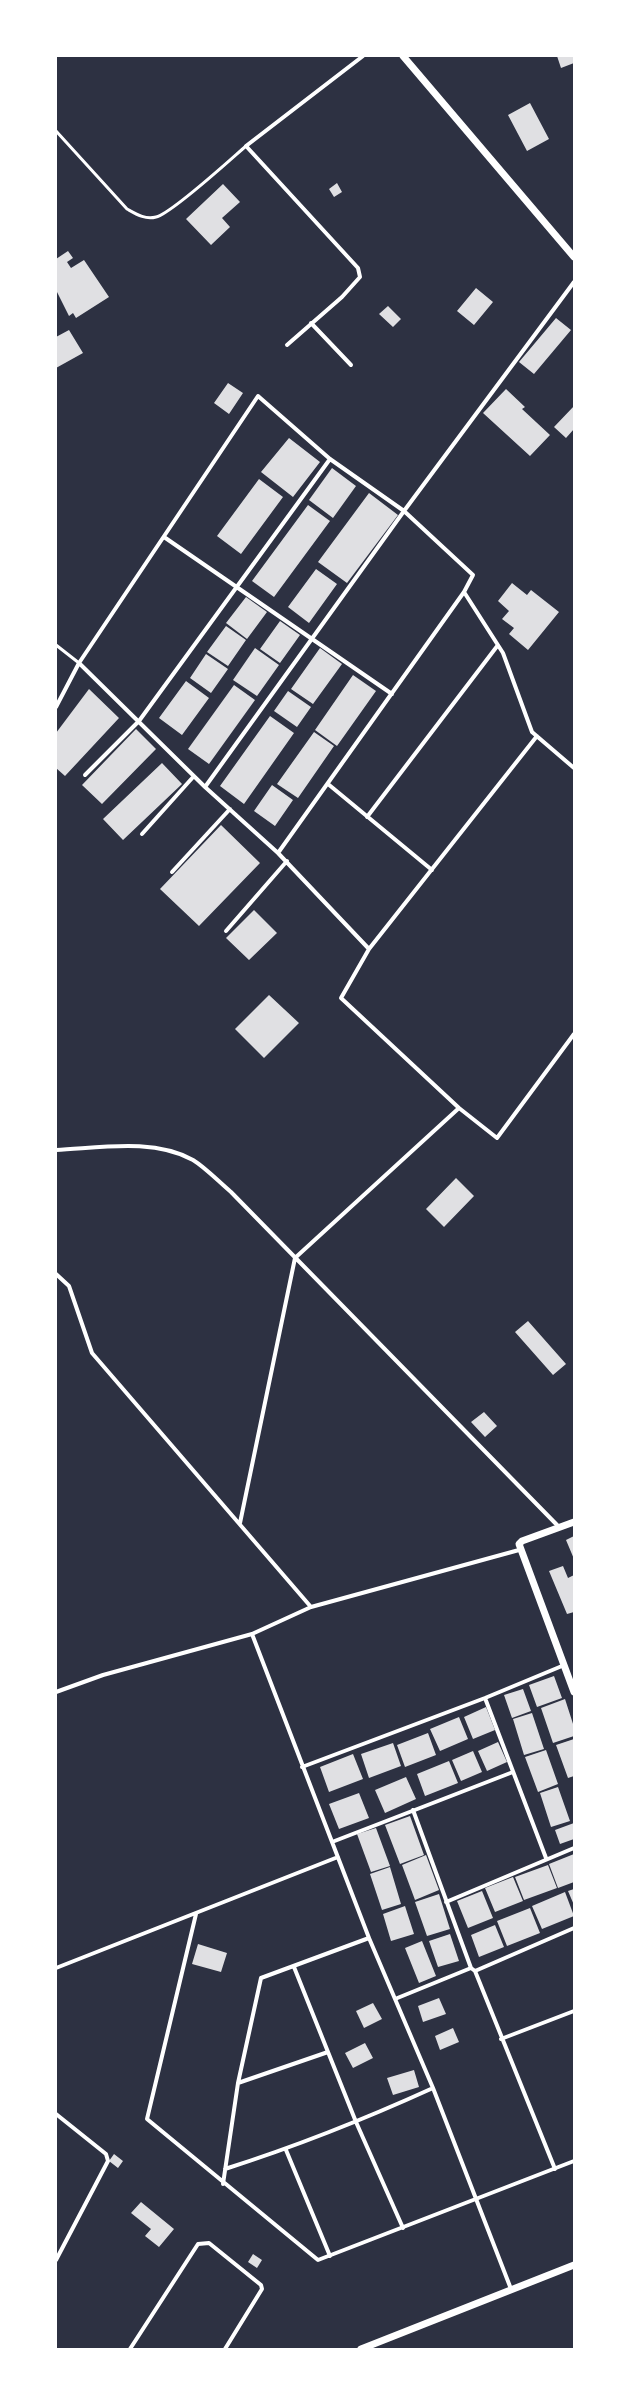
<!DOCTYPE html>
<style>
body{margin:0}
#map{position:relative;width:630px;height:2405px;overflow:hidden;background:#2d3142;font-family:"Fira Sans",sans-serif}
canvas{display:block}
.frame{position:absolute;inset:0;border:57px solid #fff;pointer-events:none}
</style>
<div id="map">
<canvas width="630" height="2405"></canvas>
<div class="frame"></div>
</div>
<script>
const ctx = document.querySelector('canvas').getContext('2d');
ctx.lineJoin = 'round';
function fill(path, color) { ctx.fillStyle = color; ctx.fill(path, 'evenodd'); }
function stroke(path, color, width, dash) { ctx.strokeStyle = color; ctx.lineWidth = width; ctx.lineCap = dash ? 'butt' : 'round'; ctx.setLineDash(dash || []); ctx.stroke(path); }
fill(new Path2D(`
 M557 56H574V63L561 68Z
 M530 103 549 139 527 151 508 115Z
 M337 183 342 192 334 197 329 189Z
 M223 184 240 202 222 218 230 227 211 245 186 219Z
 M68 251 73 258 67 262 71 268 84 260 109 297 76 318 73 313 69 316 56 290V259Z
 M476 288 493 302 474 325 457 311Z
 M388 306 401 319 393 327 379 314Z
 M556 318 571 330 534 374 519 362Z
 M69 330 83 353 56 368V337Z
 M228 383 243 393 229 414 214 403Z
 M506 389 525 407 522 409 550 435 530 456 483 413Z
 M574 406V429L566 438 554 427Z
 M289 438 320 462 293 497 261 472Z
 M332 468 356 486 333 518 309 500Z
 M259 479 283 497 241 554 217 536Z
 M369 493 398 515 347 583 318 562Z
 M308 505 330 521 274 597 252 581Z
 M316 569 337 584 309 623 288 607Z
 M512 583 527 595 531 590 559 612 528 650 509 634 514 628 502 619 509 611 498 601Z
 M246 597 267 612 247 639 226 623Z
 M280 621 300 635 280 663 260 649Z
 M226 626 246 640 228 666 207 652Z
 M255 648 279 665 257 696 233 680Z
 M320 648 342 664 313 704 291 689Z
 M206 654 228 669 211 693 190 678Z
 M353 675 376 691 337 746 315 730Z
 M186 681 209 698 182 735 159 718Z
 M234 685 255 700 209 764 188 749Z
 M89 689 119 718 65 776 56 768V733Z
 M288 691 311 707 297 727 274 711Z
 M270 716 294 733 244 804 220 786Z
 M136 729 156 749 102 804 82 785Z
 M314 732 334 746 298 798 277 784Z
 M162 763 182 784 123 840 103 819Z
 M272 785 293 800 275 826 254 811Z
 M221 825 260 863 199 926 160 889Z
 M254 910 277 933 249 960 226 938Z
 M269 995 299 1023 264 1058 235 1029Z
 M456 1178 474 1196 444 1227 426 1209Z
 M528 1321 566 1364 553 1375 515 1332Z
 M484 1412 497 1426 485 1437 471 1422Z
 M574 1536V1559L566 1540Z
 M563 1566 568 1578 574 1575V1612L567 1614 549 1571Z
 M554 1676 562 1698 537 1707 529 1685Z
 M523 1689 531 1711 512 1718 504 1695Z
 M565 1699 574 1727V1736L553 1743 541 1708Z
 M486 1707 495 1730 473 1739 464 1717Z
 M532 1713 544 1749 524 1755 513 1719Z
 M459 1717 468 1739 440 1751 430 1729Z
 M428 1733 436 1755 405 1767 397 1745Z
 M574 1739V1776L568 1778 556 1745Z
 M498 1742 507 1762 487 1771 478 1751Z
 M393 1743 401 1766 369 1778 361 1754Z
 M546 1750 558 1784 538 1792 525 1757Z
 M473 1751 482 1772 461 1781 452 1760Z
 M353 1754 363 1779 329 1792 320 1767Z
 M449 1761 458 1783 425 1796 417 1774Z
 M406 1777 416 1799 385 1813 375 1790Z
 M558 1787 570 1821 551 1827 540 1793Z
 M359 1793 369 1818 339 1829 329 1804Z
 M410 1816 424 1855 400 1864 385 1825Z
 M574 1823V1839L560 1844 555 1830Z
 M376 1828 390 1866 371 1872 357 1834Z
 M574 1854V1882L558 1888 549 1864Z
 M426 1855 439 1890 415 1900 402 1865Z
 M548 1865 557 1888 524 1900 515 1877Z
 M390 1867 401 1904 382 1910 370 1874Z
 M513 1877 523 1901 495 1912 485 1888Z
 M574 1889V1905L568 1891Z
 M482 1891 493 1918 468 1928 457 1901Z
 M565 1892 574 1916 542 1929 532 1906Z
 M439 1894 450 1929 427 1936 415 1902Z
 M405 1906 414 1934 391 1941 383 1914Z
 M530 1908 540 1933 507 1946 497 1921Z
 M495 1925 504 1947 479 1957 471 1935Z
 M450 1934 459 1961 438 1967 429 1941Z
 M422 1941 436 1976 419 1983 405 1948Z
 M198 1944 227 1953 221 1972 192 1964Z
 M439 1998 446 2014 423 2022 418 2006Z
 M373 2003 382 2019 364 2028 356 2011Z
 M453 2028 459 2042 440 2050 435 2036Z
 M365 2043 373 2058 353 2068 345 2053Z
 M414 2070 419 2087 393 2095 387 2078Z
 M114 2154 123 2161 118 2168 109 2161Z
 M141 2202 174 2229 159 2247 145 2236 151 2229 131 2213Z
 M253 2254 262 2260 257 2268 248 2262Z`), '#e0e0e3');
stroke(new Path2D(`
 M56 131 127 209C136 214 145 220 156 217 171 214 231 159 246 146
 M56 645 79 663`), '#fff', 3);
stroke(new Path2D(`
 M311 323 351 365
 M287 345 342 297 360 277 358 268 246 146 363 56
 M164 537 392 694
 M464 592 503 653 532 732 574 768
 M79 663 205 787 278 853 369 949 341 998 459 1108 497 1138 574 1034
 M56 707 79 663 258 396 330 459 404 511 473 575 464 592 278 853
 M85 775 139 721 330 459
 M328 784 432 870
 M205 787 404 511 574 282
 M367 817 498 645
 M142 834 194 776
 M172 872 230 809
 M226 931 287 861
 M369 949 537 736
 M56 1150C100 1148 153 1138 193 1160 206 1168 219 1182 231 1192L560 1528
 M56 1274 69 1286 92 1353 311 1607
 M240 1523 295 1258 459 1108
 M252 1634 369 1938 433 2088 511 2289
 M56 1692 103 1675 252 1634 311 1607 519 1550
 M485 1698 546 1858
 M302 1767 485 1698 562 1666
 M413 1810 471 1968 475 1971 555 2169
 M332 1842 513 1772
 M446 1902 574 1848
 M196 1914 147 2119 318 2260 574 2161
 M294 1967 356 2122 403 2228
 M56 1968 338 1857
 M475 1971 574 1928
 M395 1999 471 1968
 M501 2039 574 2011
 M238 2083 328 2052
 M56 2114 106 2154 108 2161 56 2260
 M286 2150 330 2256
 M225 2169C297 2146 365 2119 433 2088
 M223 2184 238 2083 261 1978 369 1938
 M130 2349 198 2244 209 2243 261 2285 262 2289 225 2349`), '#fff', 4);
stroke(new Path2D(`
 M403 56 574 257
 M574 1522 522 1541 519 1544 574 1692
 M361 2349 574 2265`), '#fff', 7);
</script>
